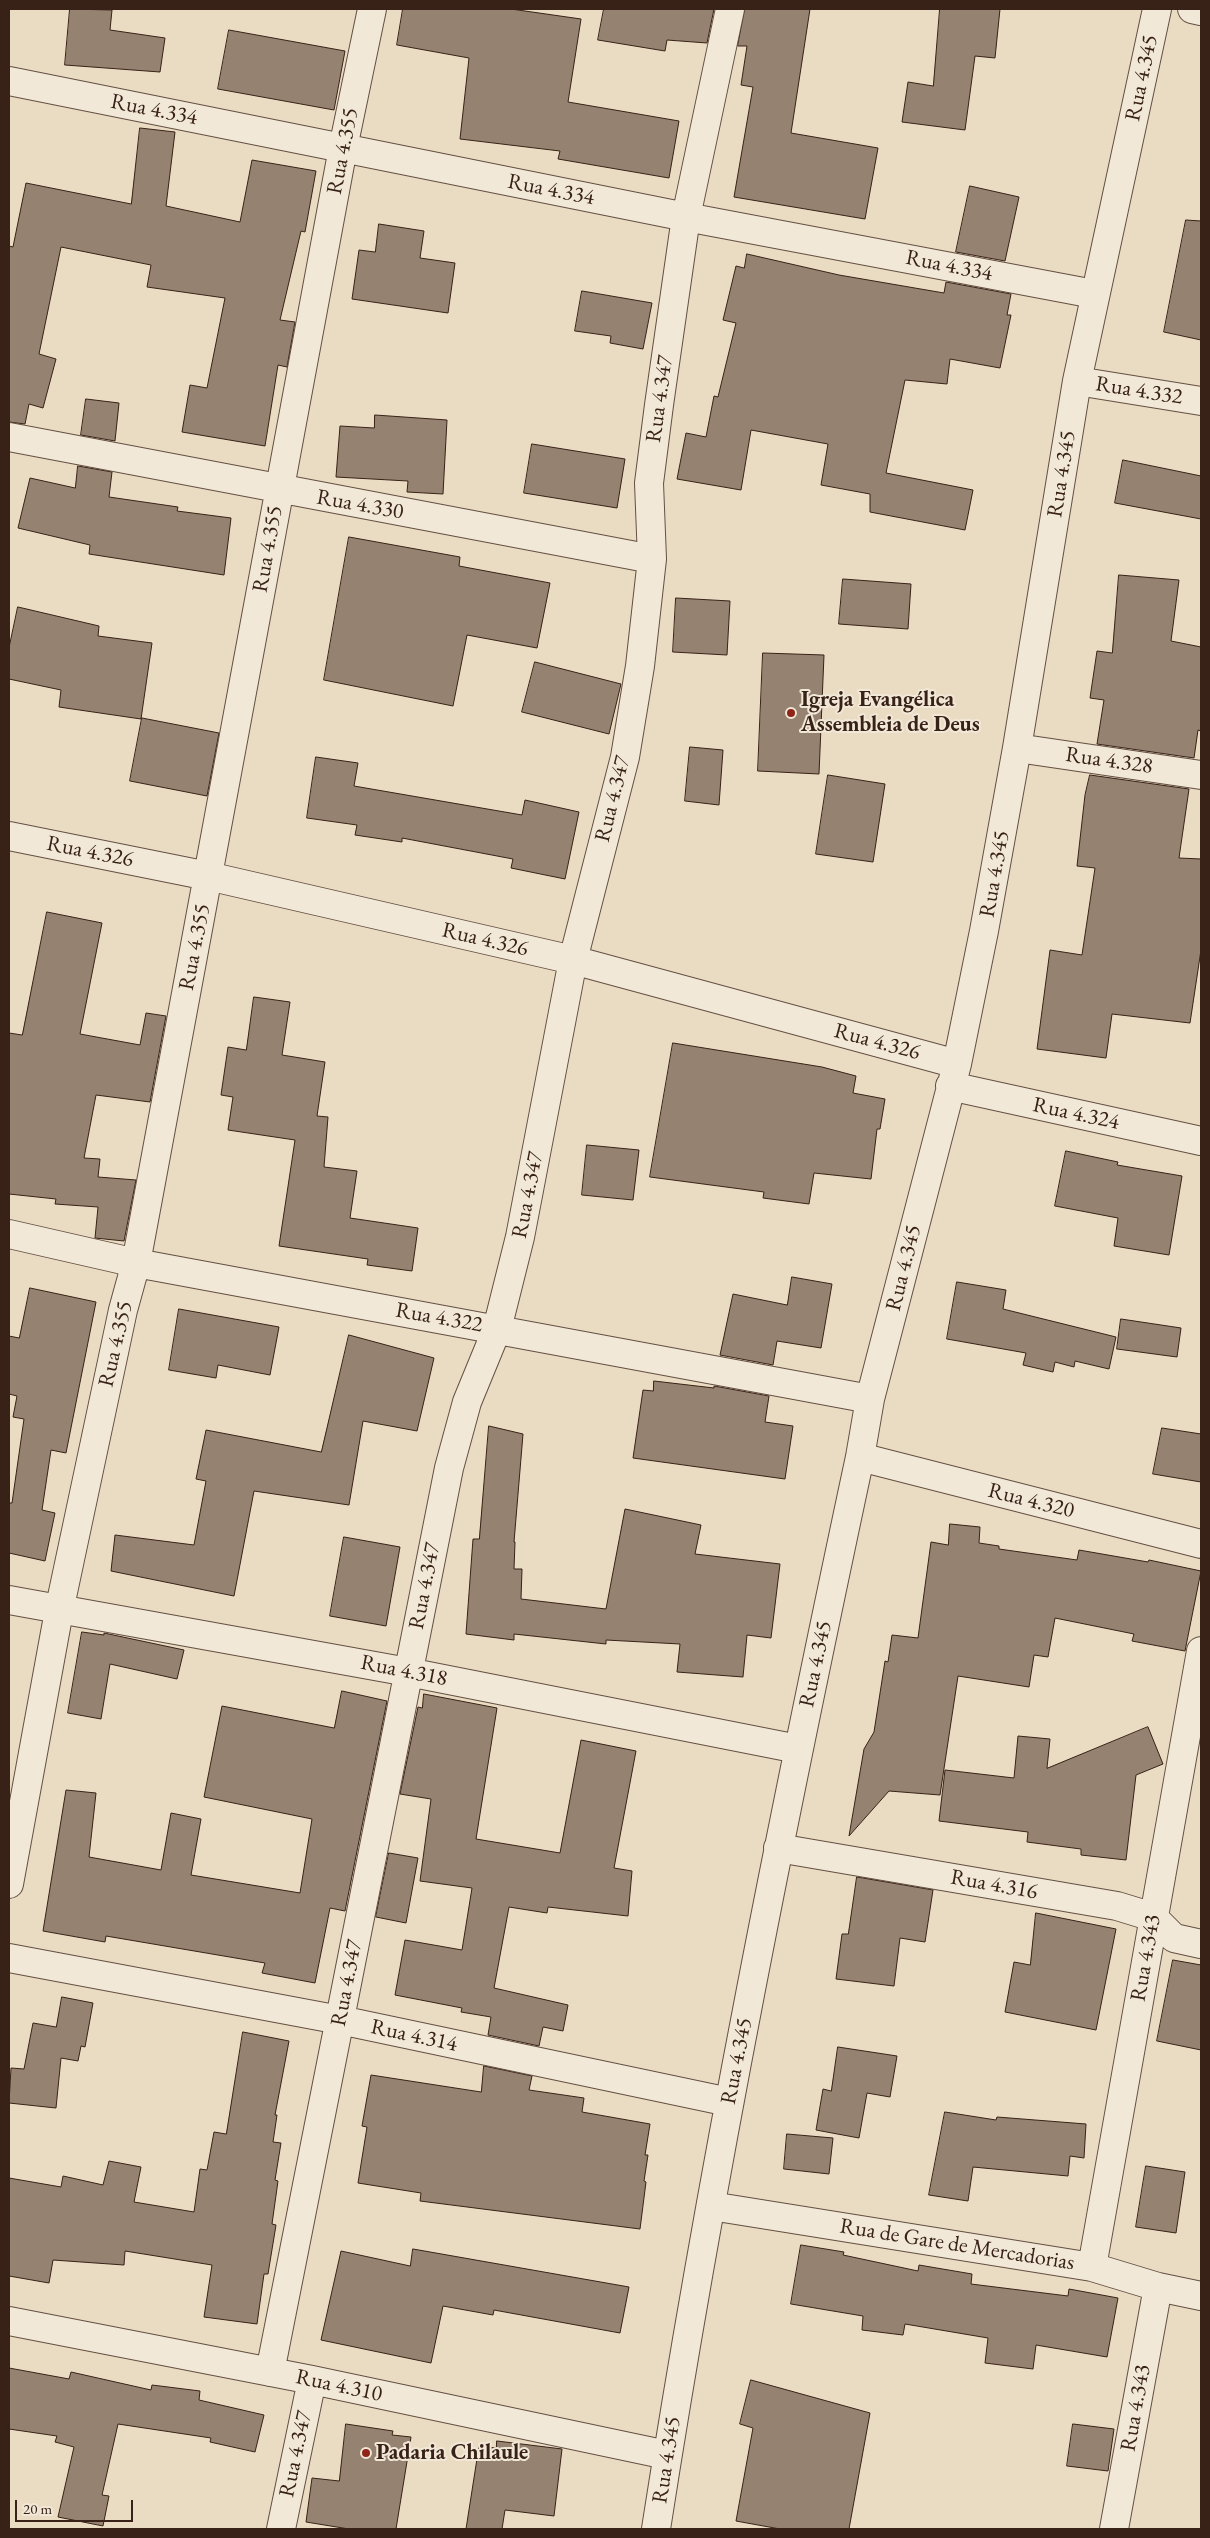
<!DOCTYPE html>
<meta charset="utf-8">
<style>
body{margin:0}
#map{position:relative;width:1210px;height:2538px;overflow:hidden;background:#eadbc3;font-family:"EB Garamond",serif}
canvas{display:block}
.frame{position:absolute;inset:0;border:10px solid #382217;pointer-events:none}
.scale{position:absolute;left:15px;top:2500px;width:118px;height:22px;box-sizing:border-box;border:2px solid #382217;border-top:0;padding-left:6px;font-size:15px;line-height:18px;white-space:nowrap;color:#382217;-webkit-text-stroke:4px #f1e8d8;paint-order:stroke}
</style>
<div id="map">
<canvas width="1210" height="2538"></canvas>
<div class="frame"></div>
<div class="scale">20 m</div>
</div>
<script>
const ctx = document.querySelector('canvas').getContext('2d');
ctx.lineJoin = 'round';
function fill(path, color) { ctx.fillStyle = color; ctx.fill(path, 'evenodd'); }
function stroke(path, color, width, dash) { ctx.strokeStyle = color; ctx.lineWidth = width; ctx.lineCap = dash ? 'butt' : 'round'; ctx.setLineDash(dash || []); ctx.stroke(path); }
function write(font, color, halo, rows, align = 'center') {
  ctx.font = font + ' "EB Garamond",serif'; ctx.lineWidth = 4; ctx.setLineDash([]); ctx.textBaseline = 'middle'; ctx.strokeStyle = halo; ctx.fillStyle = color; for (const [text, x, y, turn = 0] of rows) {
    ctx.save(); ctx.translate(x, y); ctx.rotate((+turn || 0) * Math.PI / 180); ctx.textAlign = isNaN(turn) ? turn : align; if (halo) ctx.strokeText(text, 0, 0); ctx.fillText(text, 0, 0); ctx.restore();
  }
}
const building = new Path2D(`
 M70 9 112 10 110 30 165 38 160 72 65 65Z
 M403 9H511L581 19 568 102 679 121 669 178 558 159 560 151 460 139 469 58 397 45Z
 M604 9H714L707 43 667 40 665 51 598 40Z
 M745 9H810L791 133 878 148 865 219 734 197 753 87 741 85 747 46H738Z
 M940 9H1000L995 58 975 56 965 130 902 122 908 82 933 86Z
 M229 30 345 51 334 110 218 89Z
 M140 128 175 132 166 206 240 222 252 160 316 171 305 232 301 231 280 320 295 322 287 367 278 365 265 446 182 432 190 385 207 388 225 298 147 287 151 265 61 247 39 354 56 359 43 408 29 404 25 424 9 422V246L13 247 26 183 131 204Z
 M970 186 1019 197 1005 261 956 252Z
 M1186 220 1201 221V340L1164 332Z
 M379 224 424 231 420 258 455 263 448 313 352 299 359 250 375 252Z
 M747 254 839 275 944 293 946 282 1011 294 1007 315H1011L1000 368 950 359 947 384 905 380 886 473 973 490 965 530 870 512V494L821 485 828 444 751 430 741 490 677 479 686 433 706 437 714 396 718 397 736 323 723 320 736 266 744 268Z
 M582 291 652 303 643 349 610 343 611 336 575 331Z
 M86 399 119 403 115 441 81 435Z
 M375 415 447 420 443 494 407 492 408 481 336 477 340 426 374 428Z
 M532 444 625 459 617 508 524 493Z
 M1123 460 1201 476V519L1115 503Z
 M78 466 112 472 109 497 178 507 177 511 231 518 224 575 89 554 90 545 18 528 30 478 75 488Z
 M349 537 460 557 459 566 550 583 537 648 467 635 453 706 324 680Z
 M1119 575 1179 580 1171 641 1201 647V731L1198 730 1194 758 1097 744 1104 700 1090 698 1097 651 1112 653Z
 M843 579 911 584 908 629 839 624Z
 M676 598 730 601 727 655 673 652Z
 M18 607 99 626 98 636 152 643 141 719 59 707 61 690 9 679V648Z
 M763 653 824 655 819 774 758 771Z
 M535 662 621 684 609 734 522 712Z
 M142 718 219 733 207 796 130 781Z
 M690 747 723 750 719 805 685 801Z
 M316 757 358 763 354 786 522 815 525 800 579 812 565 879 511 868 513 859 402 838V842L355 835 357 825 307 818Z
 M828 775 885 784 873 862 816 854Z
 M1090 775 1189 789 1179 858 1201 859V950L1190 1023 1112 1014 1106 1058 1037 1049 1050 950 1082 955 1095 868 1077 866 1085 795Z
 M47 912 102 923 80 1034 140 1045 146 1013 166 1016 150 1102 96 1095 84 1158 100 1159 98 1177 136 1180 124 1241 95 1238 98 1207 55 1204 56 1199 9 1194V1033L22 1035Z
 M254 997 290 1002 282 1055 325 1062 317 1116 328 1117 324 1167 357 1171 350 1218 418 1228 412 1271 367 1265 368 1259 279 1246 295 1140 228 1130 233 1097 221 1095 228 1047 246 1050Z
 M673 1043 822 1067 856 1076 853 1093 885 1099 880 1129H877L871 1179 814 1173 809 1204 763 1198 764 1192 650 1177Z
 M587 1145 639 1150 633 1200 582 1195Z
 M1066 1151 1118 1162 1117 1165 1182 1176 1169 1255 1114 1246 1118 1218 1055 1206Z
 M792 1277 832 1284 821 1348 777 1341 773 1365 720 1355 733 1294 787 1305Z
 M957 1282 1006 1290 1003 1309 1116 1337 1109 1369 1075 1361 1074 1367 1055 1362 1053 1372 1023 1365 1026 1353 947 1339Z
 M30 1288 96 1302 66 1453 51 1450 42 1510 55 1513 45 1561 9 1553V1503H12L24 1419 13 1417 17 1396 9 1394V1336L19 1338Z
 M179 1309 279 1327 270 1375 218 1365 216 1378 169 1370Z
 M1121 1319 1181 1328 1177 1357 1117 1349Z
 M349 1335 434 1358 417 1431 363 1421 349 1505 254 1491 234 1596 111 1571 115 1535 194 1545 206 1481 196 1479 206 1430 321 1452Z
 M654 1381 714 1388V1386L769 1396 765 1422 793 1426 785 1479 633 1458 643 1390 653 1391Z
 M489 1426 523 1434 514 1542H515L514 1569H522L521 1599 606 1609 625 1509 701 1525 695 1554 780 1564 771 1638 747 1635 743 1677 677 1672 680 1644 606 1640V1644L514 1634V1640L466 1634 473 1539H479Z
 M1162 1428 1201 1434V1482L1153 1474Z
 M950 1524 980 1527 979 1543 999 1546V1549L1077 1560 1079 1550 1148 1562 1149 1560 1201 1571 1185 1651 1132 1641 1134 1634 1055 1618 1048 1657 1034 1655 1029 1687 958 1676 940 1795 889 1791 849 1836 864 1749 874 1732 885 1661 888 1662 892 1635 918 1638 931 1542 948 1545Z
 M344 1537 400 1547 386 1626 330 1616Z
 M82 1632 104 1635V1633L184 1650 177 1679 110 1664 101 1719 68 1713Z
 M342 1691 387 1701 345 1911 330 1908 315 1983 262 1973 265 1963 106 1936 105 1942 43 1931 66 1790 96 1793 89 1857 161 1870 171 1813 201 1819 191 1875 300 1893 312 1819 204 1797 222 1706 334 1728Z
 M424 1694 497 1708 476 1839 560 1853 581 1740 636 1751 614 1868 632 1871 628 1916 548 1907 547 1913 509 1907 494 1988 568 2005 563 2031 543 2027 539 2046 488 2035 491 2017 461 2012 462 2008 395 1995 405 1940 462 1950 472 1888 420 1881 431 1799 400 1794 418 1707 422 1708Z
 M1148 1727 1163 1764 1136 1775 1126 1860 1081 1855V1849L1027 1842 1028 1832 939 1821 945 1770 1014 1778 1018 1736 1050 1739 1047 1768Z
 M389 1853 418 1858 406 1923 376 1917Z
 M857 1877 933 1890 925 1942 900 1938 894 1986 836 1979 842 1934H848Z
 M1036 1913 1116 1929 1096 2030 1005 2012 1014 1962 1030 1965Z
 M1173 1960 1201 1965V2050L1157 2041Z
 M62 1997 93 2003 85 2047 81 2046 78 2061 61 2058 56 2108 9 2103 11 2068 24 2069 33 2023 56 2027Z
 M243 2032 289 2041 275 2115H277L273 2142 281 2143 275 2180 278 2181 272 2224 276 2225 268 2274H264L257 2324 204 2317 212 2265 125 2251 124 2265 53 2260 49 2283 9 2276V2178L61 2187 63 2176 103 2185 109 2161 141 2167 134 2202 194 2212 200 2169 207 2170 214 2132 226 2134Z
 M838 2047 897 2056 890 2097 867 2093 859 2138 816 2130 823 2089 831 2091Z
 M484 2066 532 2076 529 2090 584 2098 582 2112 650 2124 645 2155H648L644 2181 646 2182 640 2229 420 2201 421 2193 358 2183 367 2127 362 2126 371 2075 481 2092Z
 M945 2112 996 2120 997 2117 1086 2124 1084 2158 1070 2156 1068 2176 973 2167 968 2201 929 2195Z
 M787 2134 833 2138 829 2174 784 2169Z
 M1146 2166 1185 2172 1176 2233 1136 2227Z
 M801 2245 844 2252 843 2255 918 2271 919 2265 972 2274 971 2284 1068 2296 1069 2289 1118 2298 1107 2357 1036 2345 1033 2369 985 2363 988 2338 905 2324 903 2335 862 2330 863 2316 791 2304Z
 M413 2249 629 2287 620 2333 494 2310 493 2315 443 2306 431 2363 321 2340 341 2251 410 2266Z
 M9 2368 69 2379 71 2372 151 2390 152 2385 200 2391 199 2400 264 2415 255 2452 210 2442 211 2438 118 2424 102 2495 109 2496 103 2526 58 2517 74 2447 55 2442 57 2436 9 2429Z
 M751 2380 870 2413 849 2529H780L736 2521 753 2428 740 2424Z
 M346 2424 393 2431 392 2435 411 2437 396 2529H349L306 2522 312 2478 339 2481Z
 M1073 2424 1114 2429 1108 2471 1067 2466Z
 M497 2441 562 2449 554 2516 505 2510 502 2529H466L479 2446 496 2448Z`);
fill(building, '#958270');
stroke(building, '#382217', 1);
const minor = new Path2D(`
 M1192 9 1201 11
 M9 81 686 217 1094 294
 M1077 381 1201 401
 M9 437 652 559
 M1017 748 1201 775
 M9 836 208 876 573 960 957 1064
 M950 1086 1201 1141
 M9 1234 136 1263 870 1399
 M860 1457 1201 1544
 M9 1600 408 1672 798 1749
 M778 1848 1117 1906 1153 1917 1174 1938 1201 1944
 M9 1884 59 1611 123 1310 136 1263 343 148 372 9
 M9 1958 340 2020 729 2102
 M711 2206 1092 2267 1158 2287 1201 2296
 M1092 2267 1201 1651
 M9 2321 312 2380 667 2455
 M270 2372 449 1468 467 1402 497 1329 520 1237 573 960 625 757 640 666 652 559 649 483 659 405 686 217 730 9
 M281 2529 312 2380
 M656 2529C712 2170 784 1813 860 1457L870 1399 957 1064 984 931 1017 748 1077 381 1157 9
 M1114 2529 1158 2287`);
stroke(minor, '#645042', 30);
stroke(minor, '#f1e8d8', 28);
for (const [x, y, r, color] of [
 [791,713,5,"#8f2418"],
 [366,2453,5,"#8f2418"]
]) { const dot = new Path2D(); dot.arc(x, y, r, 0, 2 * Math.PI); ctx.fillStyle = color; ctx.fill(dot); stroke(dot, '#f1e8d8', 2); }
write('22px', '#382217', '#f1e8d8', [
 ["Rua 4.345",1142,78,-78],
 ["Rua 4.334",154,110,11],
 ["Rua 4.355",343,151,-79],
 ["Rua 4.334",551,190,11],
 ["Rua 4.334",949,266,11],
 ["Rua 4.332",1139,391,9],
 ["Rua 4.347",660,399,-82],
 ["Rua 4.345",1062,474,-81],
 ["Rua 4.330",360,505,10],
 ["Rua 4.355",268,549,-80],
 ["Rua 4.328",1109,761,8],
 ["Rua 4.347",613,799,-76],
 ["Rua 4.326",90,852,11],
 ["Rua 4.345",995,874,-80],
 ["Rua 4.326",485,940,13],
 ["Rua 4.355",195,947,-79],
 ["Rua 4.326",877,1042,15],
 ["Rua 4.324",1076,1114,12],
 ["Rua 4.347",528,1195,-79],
 ["Rua 4.345",904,1268,-76],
 ["Rua 4.322",439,1318,10],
 ["Rua 4.355",116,1344,-77],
 ["Rua 4.320",1031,1501,14],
 ["Rua 4.347",425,1586,-79],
 ["Rua 4.345",816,1664,-78],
 ["Rua 4.318",404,1671,11],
 ["Rua 4.316",994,1885,10],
 ["Rua 4.343",1146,1958,-80],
 ["Rua 4.347",347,1983,-79],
 ["Rua 4.314",414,2036,12],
 ["Rua 4.345",737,2061,-79],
 ["Rua de Gare de Mercadorias",957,2245,9],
 ["Rua 4.310",339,2386,12],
 ["Rua 4.343",1136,2408,-80],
 ["Rua 4.347",296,2454,-78],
 ["Rua 4.345",667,2460,-81]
]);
write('bold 22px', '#382217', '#f1e8d8', [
 ["Igreja Evangélica",801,700],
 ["Assembleia de Deus",801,725],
 ["Padaria Chilaule",376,2453]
], 'left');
</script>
